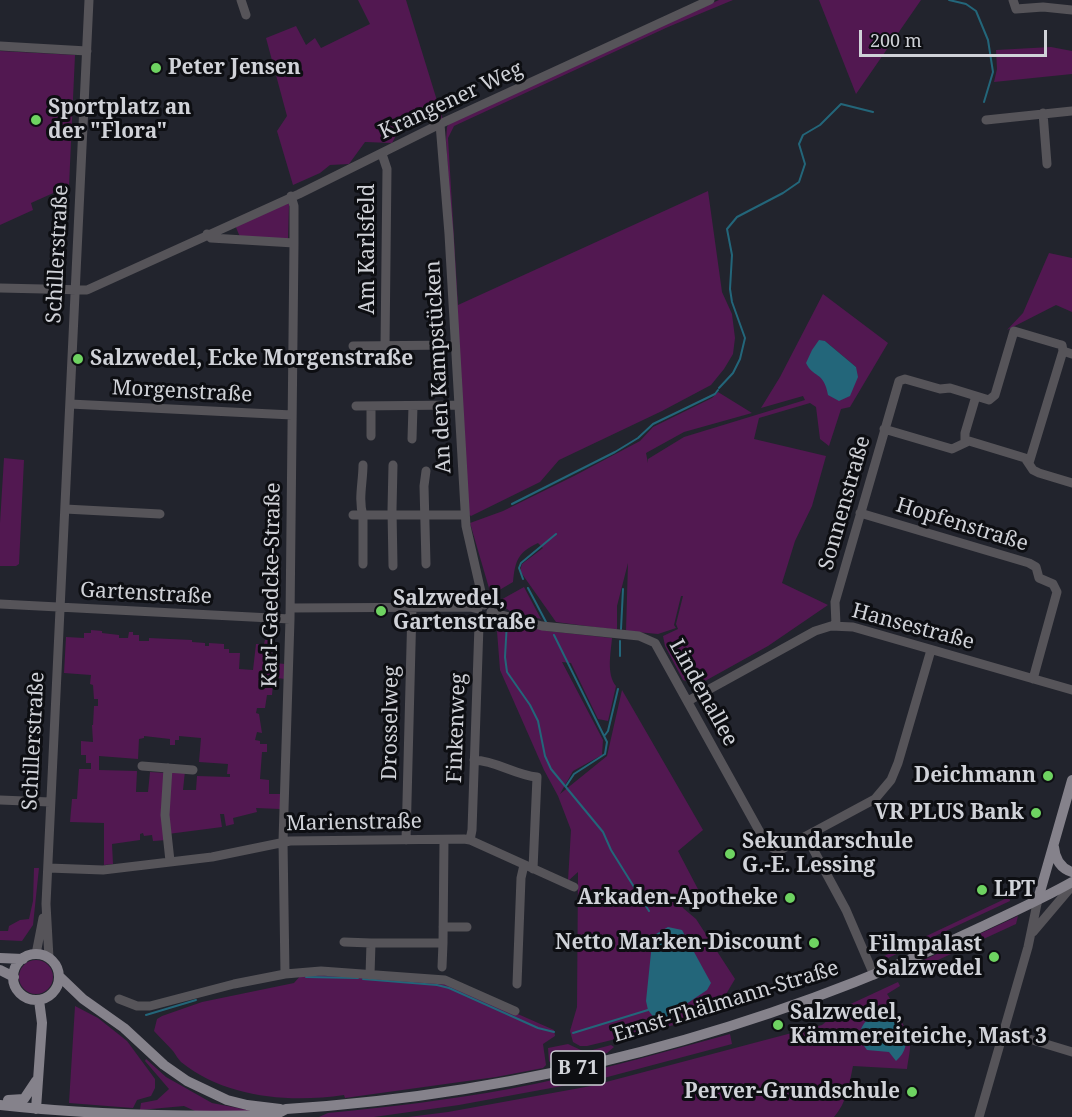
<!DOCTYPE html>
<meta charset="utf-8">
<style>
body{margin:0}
#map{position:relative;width:1072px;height:1117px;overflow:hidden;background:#22242d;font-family:"Noto Serif",serif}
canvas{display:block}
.scale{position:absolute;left:859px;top:30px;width:188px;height:27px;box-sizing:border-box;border:3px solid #d0d2d8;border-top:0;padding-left:8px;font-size:18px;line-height:21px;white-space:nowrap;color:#d0d2d8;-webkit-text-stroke:4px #0d0e12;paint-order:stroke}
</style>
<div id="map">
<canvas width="1072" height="1117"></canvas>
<div class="scale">200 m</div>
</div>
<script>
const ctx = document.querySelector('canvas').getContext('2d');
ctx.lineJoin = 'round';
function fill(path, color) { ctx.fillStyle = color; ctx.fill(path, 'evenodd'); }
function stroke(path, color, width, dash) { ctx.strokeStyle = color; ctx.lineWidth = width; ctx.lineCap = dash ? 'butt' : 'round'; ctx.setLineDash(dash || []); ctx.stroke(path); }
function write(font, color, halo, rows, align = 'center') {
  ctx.font = font + ' "Noto Serif",serif'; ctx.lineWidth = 6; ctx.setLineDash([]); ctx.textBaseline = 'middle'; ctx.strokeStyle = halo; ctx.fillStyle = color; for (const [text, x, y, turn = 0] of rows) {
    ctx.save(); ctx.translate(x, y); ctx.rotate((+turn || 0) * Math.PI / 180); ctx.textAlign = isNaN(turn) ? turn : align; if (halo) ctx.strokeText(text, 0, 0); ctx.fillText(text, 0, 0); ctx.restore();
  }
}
fill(new Path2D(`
 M358 0H406L443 120 431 117 404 121 392 143 365 142 349 164 330 165 320 173 293 185 277 131 287 116 266 38 296 26 306 45 315 38 321 48 370 24Z
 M719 0H733L668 27 454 126 448 138 458 305 708 191 722 292 732 314 735 338 733 354 724 369 711 385 662 411 559 460 540 482 471 516 468 514 446 140 447 127 450 122Z
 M819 0H921L856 94Z
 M1051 47 1072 51V74L994 82 997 69 996 50Z
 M0 51 75 55 69 186 31 203 33 210 0 225Z
 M284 202 289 204 288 240 240 237 235 225Z
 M1049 253 1072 258V312L1056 305 1007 330 1023 313Z
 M823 294 888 343 850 407 841 409 829 446 820 439 816 407 810 403 759 418 754 439 826 456 812 506 795 541 782 583 828 605 768 646 696 686H691L689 682 683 680 665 646 663 636 678 629 676 624 683 596H681L674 625 676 628 658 634 626 631 628 563 617 606V630L556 622 520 571 522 564 543 548 538 543C518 552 515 561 513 582L491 595 470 523 503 511 574 476 640 441 653 427 712 398 718 392 752 413 684 432 646 453 648 463V459L684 437 805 400 803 396 761 408 780 377ZM825 341 856 367 826 382 819 374Z
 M4 458 24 460 19 564 16 566H0V523Z
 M524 587 541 619 510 611 497 602Z
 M496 618 547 631 612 638C611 652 606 674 616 686L608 721 598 719 571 663 562 662 603 740 602 755 573 771 560 794 607 756 622 690 703 830 678 851 700 893 679 901 683 908 696 919 735 979 716 1011 674 1025 587 1046H580L573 1042 570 1031 577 1007 578 872 568 881 571 830 558 796 544 770 500 670Z
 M91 630 102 631V633L119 635V638H128L129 632H133V635H139V641H149V638L192 640V642L205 643V646H209V643L224 644V649H229V653H240L239 669 253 670 256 644H264L265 640H273L271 659H274L275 663 285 664V679L270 677V683H273L272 695H267L265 708H257L256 713 259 714 262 733 257 732 255 740 260 741V744H267V752H262L260 779 269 780V794H281L280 809 256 808 257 812 233 818 234 824 226 826 224 814H220L222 827 168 834 167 840 153 841 152 835 144 836 143 833 140 834V840L112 844 113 864 104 865V823L70 822 72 799H77L79 769H91V763H86V755H81V741L93 742 92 725H93L94 706H98V699H94L93 685 90 684 91 675 64 673 66 637 84 638V633H91ZM144 736 170 739V745H175V740H179V736L201 738 199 762 228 764 227 774H230V777L197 776 196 790H183L185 771 168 773 150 772 148 792H136L137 771 99 770V756L138 759 139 739 144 738Z
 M34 868H39L33 925 22 941 0 940V931H8L9 926 20 920 29 919 33 901Z
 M1009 897 1010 901 888 958 884 956Z
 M1018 916 1016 924 899 978 896 973Z
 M19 977a17 17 0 1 1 34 0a17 17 0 1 1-34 0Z
 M302 974 443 981 554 1030 555 1036 543 1044 546 1065 543 1068 496 1077 359 1096 345 1098 344 1095C289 1103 226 1098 181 1062 178 1059 176 1055 173 1051 167 1044 160 1038 154 1031L157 1019 162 1016 202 1002 294 983Z
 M898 982 900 986 887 994C890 997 910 1038 910 1040 911 1049 908 1060 907 1069L853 1066C849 1085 847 1102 834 1117H408L448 1112 591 1086 822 1025 842 1008Z
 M75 1006 98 1018 127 1041 155 1079V1088L151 1096 137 1100 133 1108 69 1103Z
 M730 1034 732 1044 600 1079 459 1105 374 1117H319L328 1113C389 1107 449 1100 509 1089 584 1075 657 1054 730 1034Z
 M568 1044 585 1052 611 1045 614 1047 607 1053 553 1066 549 1061 548 1048Z
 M146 1059 166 1077 212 1103 253 1111H195L184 1106 140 1110 141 1103 157 1100 169 1089 145 1061Z`), '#521851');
fill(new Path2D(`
 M819 340 825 341 856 367 858 377 850 396 839 401 828 395C824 371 813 378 806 363L812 350Z
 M668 927 682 930 711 983 707 990 667 1017 655 1019 648 1010 646 1001 652 943 656 934Z
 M877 1015C902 1017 917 1043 896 1061L889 1052 867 1050 859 1039C860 1027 865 1018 877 1015Z`), '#23667a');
stroke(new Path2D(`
 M949 0 966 4 976 11 988 40 993 72 984 102
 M719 388 733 373 740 359 745 338 732 302 730 289 732 255 727 229 737 217 783 193 799 182 805 164 799 144 803 135 820 125 841 104 873 112
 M512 504 615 452 638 438 653 424 715 394 718 390
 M523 579 519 568 521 563 556 534
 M528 588 546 622
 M507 622 505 657 507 672 530 705 538 721 545 756 551 769 603 832 611 850 649 911
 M621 629 623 589
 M554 635 607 742 605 754 574 774 566 786
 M620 656V641
 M605 735 608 731 618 689
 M306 977 358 978
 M363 979 437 985 449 988 538 1028 554 1032
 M146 1015 196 1000
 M573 1033 648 1010`), '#23667a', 2);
stroke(new Path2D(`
 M241 0 246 15
 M1013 0 1016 9 1043 7 1072 10
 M0 46 87 51
 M1043 113 1047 164
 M986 120 1072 111
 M440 124 449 234 466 526 484 605
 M382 154 387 169 385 346
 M207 234 211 238 294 243
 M0 288 87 290 299 194 440 124 710 0
 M353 346 455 345
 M70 404 292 415
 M356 406 459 405
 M884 429 952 449 969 441 1025 458 1033 470 1039 473 1072 483
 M371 436V406
 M412 439 413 406
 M965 442V433L976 396 989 400 995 395 1014 331 1058 344 1062 345 1063 351 1072 354
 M1029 463 1063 351
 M393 465 392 510 393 566
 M426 471 424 486 426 564
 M65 509 160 514
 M860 513 1029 563 1036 567 1039 578 1053 584 1057 592 1033 679
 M353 515H465
 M363 564V516C358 499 363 482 363 465
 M0 604 290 619
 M291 608 470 607 478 609
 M491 612 542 626 639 636 655 643 767 845 775 849H782L875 799 891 780 898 763 931 650
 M836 625 835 602 899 381 905 379 940 389 950 388 976 396
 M688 701 815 631 831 626 853 627 1072 690
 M474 760C497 761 515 775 537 777L533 869
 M142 766 193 770
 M168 768 165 815 170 861
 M0 800 50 802
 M806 836 846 910 874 975
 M406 840 412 607
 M470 840 472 830 479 625 481 617
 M48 868 103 870 212 857 290 841 464 839 470 840 574 887
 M443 927H467
 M1033 932 1072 886
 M344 942 371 943
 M36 954 43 918
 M49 958 46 904 89 0
 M442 967 443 943
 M285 974 283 841 290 619 294 243V206L291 196
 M370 975 371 943H443L444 840
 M517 984 521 878 524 865
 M119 999 137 1006H150L234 984 285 974 321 971 445 980 515 1011
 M1003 1031 1072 1052
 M979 1117 1028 947 1038 899`), '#565459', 9);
stroke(new Path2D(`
 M1054 847C1055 859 1060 868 1072 872
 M1038 899 1072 780
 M13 977a23 23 0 1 1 46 0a23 23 0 1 1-46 0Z
 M0 958 23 959
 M0 970 14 977
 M59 976 83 999 124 1028 164 1065 187 1081 227 1100 247 1105 280 1109
 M8 1100 24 1099 36 1081
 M0 1105C91 1115 183 1117 275 1115L286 1109C525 1094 762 1032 979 928 1010 913 1042 899 1072 882
 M36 1109 42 1023 39 1000`), '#85828b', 10);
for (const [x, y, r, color] of [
 [156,68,6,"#6ed361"],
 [36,120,6,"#6ed361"],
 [78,359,6,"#6ed361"],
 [381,611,6,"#6ed361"],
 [1048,776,6,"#6ed361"],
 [1036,813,6,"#6ed361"],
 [730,854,6,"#6ed361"],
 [982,890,6,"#6ed361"],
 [790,898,6,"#6ed361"],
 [814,943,6,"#6ed361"],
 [994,957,6,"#6ed361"],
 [778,1025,6,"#6ed361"],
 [912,1092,6,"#6ed361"]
]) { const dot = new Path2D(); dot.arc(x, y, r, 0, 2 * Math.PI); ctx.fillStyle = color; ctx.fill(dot); stroke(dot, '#0d0e12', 2); }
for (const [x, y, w] of [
 [578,1068,54]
]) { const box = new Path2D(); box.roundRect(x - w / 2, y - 17, w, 34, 4.5); ctx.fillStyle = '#0d0e12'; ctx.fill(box); stroke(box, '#d0d2d8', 1.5); }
write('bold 20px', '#d0d2d8', null, [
 ["B 71",578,1068]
]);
write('bold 21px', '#d0d2d8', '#0d0e12', [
 ["Peter Jensen",168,68],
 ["Sportplatz an",48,108],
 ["der \"Flora\"",48,132],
 ["Salzwedel, Ecke Morgenstraße",90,359],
 ["Salzwedel,",393,599],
 ["Gartenstraße",393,623],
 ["Deichmann",1036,776,"right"],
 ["VR PLUS Bank",1024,813,"right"],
 ["Sekundarschule",742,842],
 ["G.-E. Lessing",742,866],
 ["LPT",994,890],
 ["Arkaden-Apotheke",778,898,"right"],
 ["Netto Marken-Discount",802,943,"right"],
 ["Filmpalast",982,945,"right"],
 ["Salzwedel",982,969,"right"],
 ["Salzwedel,",790,1013],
 ["Kämmereiteiche, Mast 3",790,1037],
 ["Perver-Grundschule",900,1092,"right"]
], 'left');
write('21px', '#d0d2d8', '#0d0e12', [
 ["Krangener Weg",451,101,-25],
 ["Am Karlsfeld",368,249,-90],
 ["Schillerstraße",58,254,-87],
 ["An den Kampstücken",439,367,-93],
 ["Morgenstraße",182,392,3],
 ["Sonnenstraße",845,503,-74],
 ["Hopfenstraße",962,525,17],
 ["Karl-Gaedcke-Straße",272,585,-89],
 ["Gartenstraße",146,594,3],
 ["Hansestraße",913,627,15],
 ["Lindenallee",703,693,61],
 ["Drosselweg",391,723,-89],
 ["Finkenweg",457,728,-88],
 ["Schillerstraße",34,741,-87],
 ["Marienstraße",354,823,-1],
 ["Ernst-Thälmann-Straße",726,1002,-17]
]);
</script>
